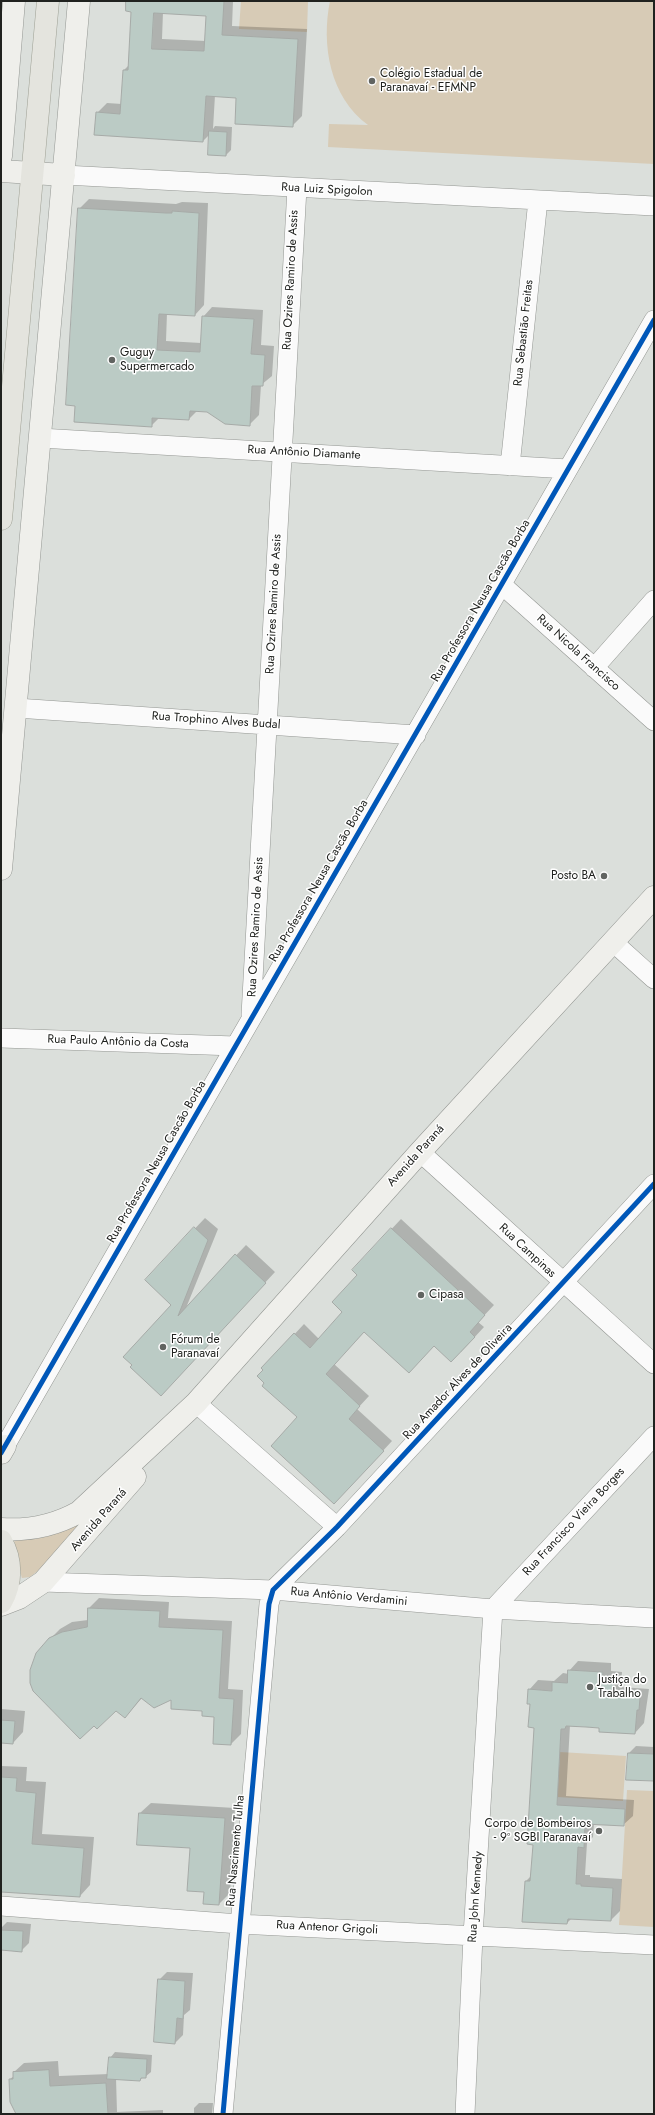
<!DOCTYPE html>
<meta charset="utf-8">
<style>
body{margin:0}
#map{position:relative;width:655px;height:2115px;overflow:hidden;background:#dbdfdb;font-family:Jost,sans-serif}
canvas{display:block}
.frame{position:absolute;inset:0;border:2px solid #20221f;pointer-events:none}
</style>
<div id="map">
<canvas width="655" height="2115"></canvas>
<div class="frame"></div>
</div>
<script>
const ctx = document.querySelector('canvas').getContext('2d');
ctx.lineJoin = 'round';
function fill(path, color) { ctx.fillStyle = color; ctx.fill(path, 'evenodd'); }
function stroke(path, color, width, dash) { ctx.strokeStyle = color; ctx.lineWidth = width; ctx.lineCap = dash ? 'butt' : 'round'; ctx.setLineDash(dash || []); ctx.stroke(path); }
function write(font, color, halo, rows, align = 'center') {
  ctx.font = font + ' Jost,sans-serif'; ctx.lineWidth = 3; ctx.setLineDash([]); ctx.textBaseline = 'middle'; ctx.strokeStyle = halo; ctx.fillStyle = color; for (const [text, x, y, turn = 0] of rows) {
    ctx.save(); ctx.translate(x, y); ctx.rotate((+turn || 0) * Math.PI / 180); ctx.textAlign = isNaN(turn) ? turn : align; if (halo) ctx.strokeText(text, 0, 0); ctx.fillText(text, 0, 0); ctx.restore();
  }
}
fill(new Path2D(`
 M241 1H308L307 32 239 29Z
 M330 1H654V164L328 147 329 124 368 125C330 97 321 45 330 1Z
 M101 1503 39 1570 30 1577 22 1578C21 1576 13 1539 14 1537Z
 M560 1752 626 1756 623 1801 557 1797Z
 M627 1790 654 1791V1927L619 1925Z`), '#d7cbb6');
fill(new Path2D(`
 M132 1H233L232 26 307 29 302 116 292 126 237 97 215 95 213 129 215 126 232 127 231 150 226 155 210 134 203 141 97 113 107 103 122 104 124 70 129 65ZM163 12 208 15 206 41 162 39Z
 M89 199 176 204 182 202 208 203 204 305 195 315 167 313 166 341 201 343 203 317 212 307 263 310 261 345 274 346 272 376 261 385 259 415 249 425 208 411H197L189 419 160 417 151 426 79 209Z
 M205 1218 218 1229 186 1308 246 1245 275 1272 171 1384 173 1305 146 1280Z
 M401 1219 494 1305 478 1322 484 1327 461 1352 365 1331 334 1364 369 1396 357 1409 392 1441 343 1494 298 1417 266 1383 263 1368 304 1324 319 1339 344 1312 359 1275 353 1270Z
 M99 1598 169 1602 168 1618 232 1621 228 1689 243 1690 241 1734 231 1744 215 1716 172 1698H142L125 1717 50 1639 60 1629 72 1622 88 1620 89 1608Z
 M578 1661 611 1663V1671L622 1672 621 1687 649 1689 644 1723 635 1733 600 1727 570 1725 566 1796 634 1800 633 1816 623 1825 594 1823 593 1837 587 1843 585 1875H590V1877L622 1879 620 1911 611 1920 572 1918 567 1923 526 1881 532 1875 534 1844 535 1727 529 1690 538 1680 554 1681 563 1673 569 1674V1671Z
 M1 1709 25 1711 23 1732 13 1743 1 1742Z
 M636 1746 654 1747V1783V1780L629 1753Z
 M1 1766 27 1767 26 1781 46 1782 42 1834 94 1837 90 1885 80 1896 1 1891Z
 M151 1803 235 1808 230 1893 219 1904 191 1847 140 1813Z
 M7 1922 31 1924 29 1943 21 1951 1 1949V1928Z
 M167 1972 193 1973 190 2010 184 2015 183 2035 175 2043 159 1980Z
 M115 2052 152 2055 151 2072 145 2077 140 2079 116 2078 117 2112 163 2110V2114H19L10 2079 14 2076V2072L24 2063 58 2061 59 2076 109 2074 110 2058Z
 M199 2103H213L212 2114H194V2108Z`), '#0003');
const building = new Path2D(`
 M126 1H224L222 35 298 39 293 127 235 124 236 98 206 96 203 142 94 135 96 112 120 114 123 70H128L131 12 126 11ZM154 13 206 16 204 51 152 49Z
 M209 131 227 132 226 156 208 155Z
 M78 208 166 213H172V211L199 213 195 316 159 314 157 350 200 352 202 316 254 319 251 354 265 355 263 386H252L250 426 225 424 207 412 190 411 189 420 152 418V427L74 422 75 406 66 405Z
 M194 1227 208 1240 178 1316 235 1254 266 1283 161 1396 130 1367 132 1365 123 1357 171 1305 145 1280Z
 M391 1228 485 1315 470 1332 475 1337 451 1362 434 1346 409 1373 364 1332 326 1374 360 1406 349 1419 384 1451 334 1504 271 1446 297 1417 262 1386 264 1383 257 1376 263 1370 261 1368 294 1333 310 1348 342 1312 332 1302 357 1275 352 1270Z
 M88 1608 160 1611 159 1627 223 1630 219 1698 234 1699 231 1745 213 1744 214 1717 202 1716V1711L171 1709V1700L154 1708 141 1698 125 1718 116 1711 97 1729 94 1726 80 1739 33 1691 30 1683V1670L36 1653 49 1638 62 1632 87 1627Z
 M568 1670 603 1672 602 1680 614 1681 613 1696 640 1698 639 1710H637L635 1734 599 1732V1728L586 1727 566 1726 565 1729H561L557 1805 625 1809 624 1826 585 1824 584 1848 578 1847 576 1884H581V1886L613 1888 611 1921 568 1919 567 1924 522 1922 525 1881H530L533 1845 527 1844 534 1728 528 1727 530 1704H527L528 1689 552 1691V1682L567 1683Z
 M1 1720 15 1721 13 1744 1 1743Z
 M628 1753 654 1754V1781L626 1780Z
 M1 1777 17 1778 16 1791 36 1793 32 1844 84 1848 80 1897 1 1892Z
 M139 1813 225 1818 219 1905 203 1904 204 1892 187 1891 190 1848 137 1845Z
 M1 1930 23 1931 22 1952 1 1950Z
 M158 1979 185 1981 183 2019 177 2018 175 2044 154 2042Z
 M109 2057 147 2059 146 2078H141L140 2081 107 2079Z
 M49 2070 50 2086 106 2083 108 2114H16L10 2102 9 2079H13V2072Z`);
fill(building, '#bbcbc5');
stroke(building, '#a6aaa7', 1);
const street = new Path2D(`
 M64 175 654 206
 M40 438 568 469
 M510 466 538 200
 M501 584 654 721
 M594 668 654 600
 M16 708 416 735
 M613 942 654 979
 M251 1015 297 188
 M1 1038 235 1046
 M420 1152 654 1364
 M196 1403 337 1527
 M5 1446 654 320
 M43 1582 273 1590 493 1609 654 1618
 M1 1906 239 1924 654 1945
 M223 2114 269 1604 273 1590 337 1527 654 1184
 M465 2114 473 1936 493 1609 654 1436`);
const secondary = new Path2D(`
 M1 156 14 1
 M1 171 64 175
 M1 869 79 1
 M1 1453 5 1446
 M1 1529C30 1531 54 1526 79 1512L196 1403 420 1152 654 897
 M1 1605 19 1598 43 1582 135 1477`);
const primary = new Path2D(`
 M1 519 48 1
 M1 1541C12 1560 12 1583 1 1602`);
stroke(street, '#939692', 20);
stroke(secondary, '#939692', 23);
stroke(primary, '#9d9f93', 23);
stroke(street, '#fafafa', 19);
stroke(secondary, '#efefeb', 22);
stroke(primary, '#e4e4de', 22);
stroke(new Path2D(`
 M1 1453 654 320
 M223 2114 269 1604 273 1590 337 1527 654 1184`), '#0057b8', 5);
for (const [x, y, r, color] of [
 [372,81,4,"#616461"],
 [112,360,4,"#616461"],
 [604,876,4,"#616461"],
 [421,1295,4,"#616461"],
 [163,1347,4,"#616461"],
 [590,1687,4,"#616461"],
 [599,1831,4,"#616461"]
]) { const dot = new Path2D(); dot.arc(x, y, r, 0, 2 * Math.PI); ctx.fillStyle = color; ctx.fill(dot); stroke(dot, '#fff', 1.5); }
write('12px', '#20221f', '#fff', [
 ["Colégio Estadual de",380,74],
 ["Paranavaí - EFMNP",380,88],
 ["Guguy",120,353],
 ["Supermercado",120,367],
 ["Posto BA",596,876,"right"],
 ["Cipasa",429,1295],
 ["Fórum de",171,1340],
 ["Paranavaí",171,1354],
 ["Justiça do",598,1680],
 ["Trabalho",598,1694],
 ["Corpo de Bombeiros",591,1824,"right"],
 ["- 9º SGBI Paranavaí",591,1838,"right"]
], 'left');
write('12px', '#20221f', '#fff', [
 ["Rua Luiz Spigolon",327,190,3],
 ["Rua Ozires Ramiro de Assis",291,280,-87],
 ["Rua Sebastião Freitas",524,333,-84],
 ["Rua Antônio Diamante",304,453,3],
 ["Rua Professora Neusa Cascão Borba",481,601,-60],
 ["Rua Ozires Ramiro de Assis",274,604,-87],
 ["Rua Nicola Francisco",578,653,42],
 ["Rua Trophino Alves Budal",216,721,4],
 ["Rua Professora Neusa Cascão Borba",319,881,-60],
 ["Rua Ozires Ramiro de Assis",256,927,-87],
 ["Rua Paulo Antônio da Costa",118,1042,2],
 ["Avenida Paraná",416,1156,-48],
 ["Rua Professora Neusa Cascão Borba",157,1162,-60],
 ["Rua Campinas",527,1251,43],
 ["Rua Amador Alves de Oliveira",458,1382,-47],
 ["Avenida Paraná",99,1520,-49],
 ["Rua Francisco Vieira Borges",574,1522,-47],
 ["Rua Antônio Verdamini",349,1597,5],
 ["Rua Nascimento Tulha",236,1851,-85],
 ["Rua John Kennedy",476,1897,-86],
 ["Rua Antenor Grigoli",327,1928,3]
]);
</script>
